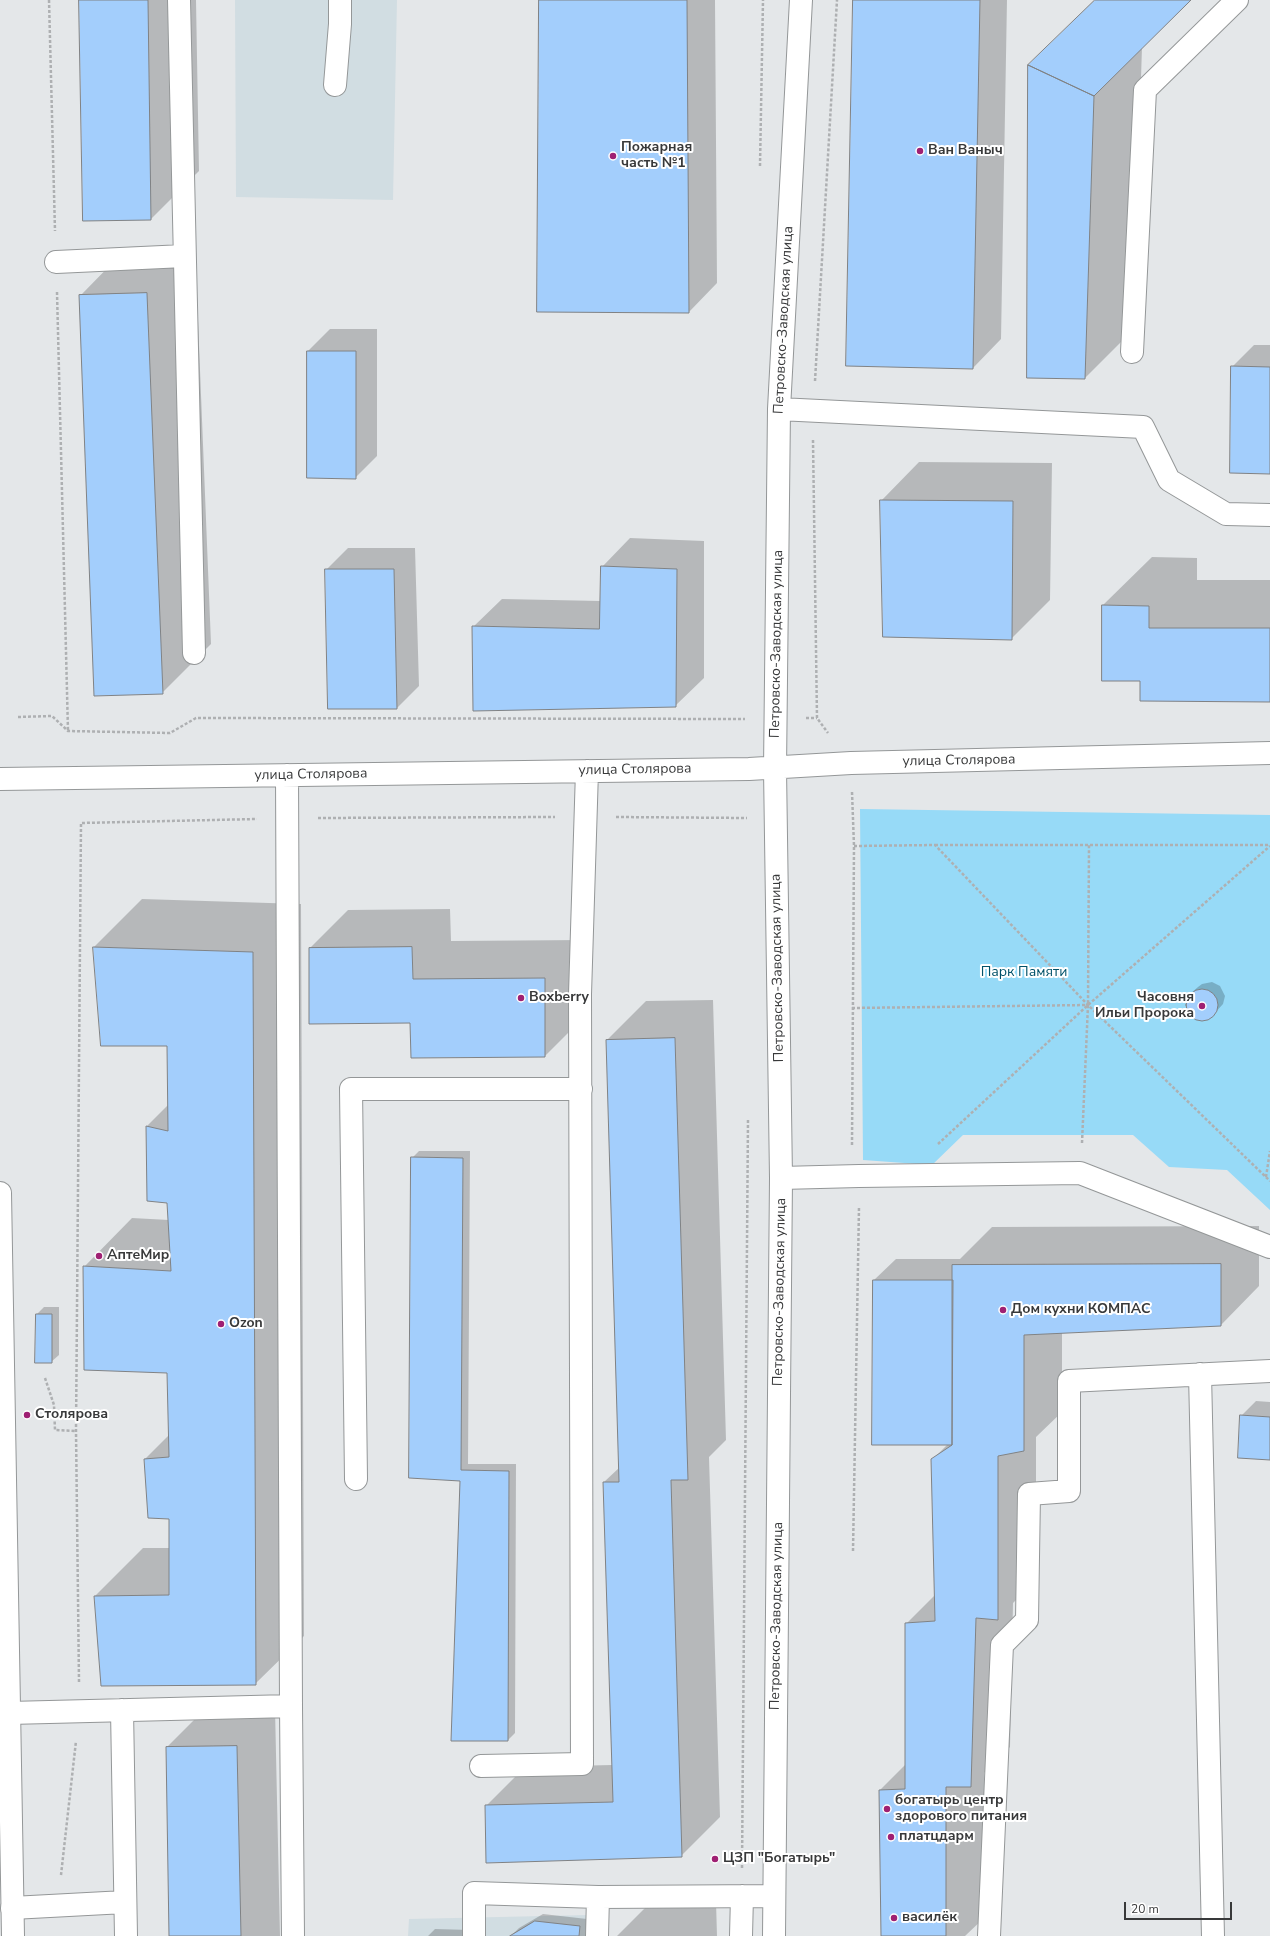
<!DOCTYPE html>
<meta charset="utf-8">
<style>
body{margin:0}
#map{position:relative;width:1270px;height:1936px;overflow:hidden;background:#e4e7e9;font-family:"Nunito Sans",sans-serif}
canvas{display:block}
.scale{position:absolute;left:1124px;top:1902px;width:108px;height:18px;box-sizing:border-box;border:2px solid #38393a;border-top:0;padding-left:5px;font-size:12px;line-height:14px;white-space:nowrap;color:#38393a;-webkit-text-stroke:3px #fff;paint-order:stroke}
</style>
<div id="map">
<canvas width="1270" height="1936"></canvas>
<div class="scale">20 m</div>
</div>
<script>
const ctx = document.querySelector('canvas').getContext('2d');
ctx.lineJoin = 'round';
function fill(path, color) { ctx.fillStyle = color; ctx.fill(path, 'evenodd'); }
function stroke(path, color, width, dash) { ctx.strokeStyle = color; ctx.lineWidth = width; ctx.lineCap = dash ? 'butt' : 'round'; ctx.setLineDash(dash || []); ctx.stroke(path); }
function write(font, color, halo, rows, align = 'center') {
  ctx.font = font + ' "Nunito Sans",sans-serif'; ctx.lineWidth = 4; ctx.setLineDash([]); ctx.textBaseline = 'middle'; ctx.strokeStyle = halo; ctx.fillStyle = color; for (const [text, x, y, turn = 0] of rows) {
    ctx.save(); ctx.translate(x, y); ctx.rotate((+turn || 0) * Math.PI / 180); ctx.textAlign = isNaN(turn) ? turn : align; if (halo) ctx.strokeText(text, 0, 0); ctx.fillText(text, 0, 0); ctx.restore();
  }
}
fill(new Path2D(`
 M235 0H397L393 200 236 197Z
 M589 1915 586 1936H408L409 1919Z`), '#d1dde2');
fill(new Path2D(`
 M860 809 1270 815V1210L1227 1170 1169 1167 1133 1135H963L932 1165 863 1160Z`), '#97daf7');
fill(new Path2D(`
 M80 0H196L199 171 151 219Z
 M540 0H715L717 283 689 312Z
 M854 0H1007L1001 339 973 368Z
 M1095 0H1189L1142 47 1133 330 1085 378 1029 65Z
 M195 245 211 644 162 693 80 296 128 247Z
 M330 329H377V456L355 478 308 351Z
 M1254 345H1270V473L1232 367Z
 M919 462 1052 463 1050 600 1011 639 881 501Z
 M630 538 704 541V678L675 706 473 627 502 599 601 601 602 567Z
 M348 548H415L419 686 397 708 326 570Z
 M1152 557 1197 558V580H1270V701L1141 680 1103 605Z
 M142 899 301 904 304 1636 255 1684 95 1596 143 1548H170V1518L145 1459 169 1435 168 1372 84 1267 132 1218 169 1220 168 1202 147 1126 168 1105V1045L94 947Z
 M450 909 451 941 583 940V1018L545 1056 310 948 348 910Z
 M1212 982 1220 986 1225 996 1223 1004 1212 1016 1204 1020 1198 1019 1189 1014 1187 1004 1190 994 1198 987 1202 984Z
 M713 1000 726 1440 709 1457 720 1817 681 1856 486 1806 525 1767 612 1765 604 1482 620 1467 607 1040 646 1001Z
 M419 1151H470L468 1464H516L515 1733 508 1740 461 1480 412 1158Z
 M1259 1226V1286L1221 1325 1062 1332V1412L1036 1437V1580L1013 1603 1010 1747 984 1773V1918L965 1936H882L880 1790 906 1764V1624L935 1595 932 1460 948 1444 874 1280 896 1259H960L992 1227Z
 M44 1307H59V1355L51 1362 37 1314Z
 M1256 1401 1270 1402V1459L1241 1416Z
 M275 1708 280 1936H170L167 1747 205 1709Z
 M716 1901 717 1936H617L650 1903Z
 M543 1914 587 1919 585 1936H511L519 1928Z
 M435 1929 471 1930V1936H428Z`), '#0003');
const building = new Path2D(`
 M79 0H148L151 220 83 221Z
 M539 0H687L689 313 537 312Z
 M853 0H980L973 369 846 366Z
 M1095 0H1191L1094 96 1028 65Z
 M1028 65 1094 96 1085 379 1027 378Z
 M147 293 163 694 94 696 79 295Z
 M307 351H356V479L307 478Z
 M1231 366 1270 367V474L1230 473Z
 M880 500 1013 501 1012 640 883 637Z
 M601 566 677 569 676 707 473 711 472 626 599 629Z
 M325 569H394L397 709H328Z
 M1102 605 1149 606V628H1270V702L1140 701V681H1102Z
 M93 947 253 952 256 1685 101 1686 94 1596 169 1595V1519L148 1518 144 1459 169 1457 167 1373 84 1370 83 1266 171 1271 167 1203 147 1201 146 1126 168 1131 167 1046H101Z
 M412 947 413 979 545 978V1057L411 1058 410 1023 309 1024V948Z
 M1186 1005a16 16 0 1 1 32 0a16 16 0 1 1-32 0Z
 M675 1038 688 1480H671L682 1857 486 1863 485 1805 613 1802 603 1482H619L606 1040Z
 M411 1157 463 1158 461 1470 509 1471 508 1741H451L460 1481 409 1478Z
 M1221 1264V1326L1024 1335V1451L998 1456V1620L976 1618 971 1787H946V1936H881L879 1790 905 1789V1623L935 1621 931 1459 952 1445V1265Z
 M873 1280H953L952 1445H872Z
 M36 1314H52V1363H35Z
 M1240 1415 1270 1417V1460L1238 1458Z
 M237 1746 241 1936H169L166 1747Z
 M535 1921 580 1926 579 1936H510Z`);
fill(building, '#a3cefc');
stroke(building, '#808284', 1);
const minor = new Path2D(`
 M179 0 194 653
 M335 85 340 24V0
 M56 262 184 256
 M1132 352 1145 90 1237 0
 M779 409 1143 427 1169 480 1226 514 1270 515
 M0 779 749 769 851 763 1270 753
 M781 1178 859 1176 1080 1173 1270 1247
 M1200 1374 1213 1936
 M356 1479 351 1089H581
 M291 1706 293 1936
 M122 1710 126 1936
 M9 1713 291 1706 287 775
 M481 1766 582 1764 580 994 587 771
 M12 1908 125 1902
 M474 1936V1893L598 1897 773 1896
 M597 1936 598 1897
 M741 1936 742 1896
 M774 1936 781 1178 775 769 779 409 801 0
 M989 1936 1002 1645 1027 1620 1029 1494 1069 1491V1381L1270 1371`);
const major = new Path2D(`
 M0 1193 13 1936`);
stroke(minor, '#949798', 24);
stroke(major, '#949798', 24);
stroke(new Path2D(`
 M49 0 55 231
 M760 166 763 0
 M57 292 68 731
 M815 381 837 0
 M813 440 817 718 828 733
 M18 717 52 716 68 731 170 733 196 718 745 719
 M806 718H817
 M616 817 747 818
 M318 818 555 817
 M935 845H1270
 M854 846 935 845 1088 1005 1270 1181
 M852 1008 1087 1005
 M1082 1143 1088 1005 1089 845
 M938 1144 1088 1005 1270 846
 M852 1145 854 846 852 792
 M1266 1177 1270 1151
 M45 1378 54 1405 55 1430 76 1431
 M853 1551 859 1207
 M79 1682 76 1431 81 823 257 819
 M742 1868 748 1119
 M61 1875 76 1741`), '#aeb0b2', 2.5, [3, 2]);
stroke(minor, '#fff', 22);
stroke(major, '#fff', 22);
for (const [x, y, r, color] of [
 [920,151,4,"#9f2073"],
 [613,156,4,"#9f2073"],
 [521,998,4,"#9f2073"],
 [1202,1006,4,"#9f2073"],
 [99,1256,4,"#9f2073"],
 [1003,1310,4,"#9f2073"],
 [221,1324,4,"#9f2073"],
 [27,1415,4,"#9f2073"],
 [887,1809,4,"#9f2073"],
 [891,1837,4,"#9f2073"],
 [715,1859,4,"#9f2073"],
 [894,1918,4,"#9f2073"]
]) { const dot = new Path2D(); dot.arc(x, y, r, 0, 2 * Math.PI); ctx.fillStyle = color; ctx.fill(dot); stroke(dot, '#fff', 1.5); }
write('bold 14px', '#38393a', '#fff', [
 ["Пожарная",621,148],
 ["часть №1",621,164],
 ["Ван Ваныч",928,151],
 ["Boxberry",529,998],
 ["Часовня",1194,998,"right"],
 ["Ильи Пророка",1194,1014,"right"],
 ["АптеМир",107,1256],
 ["Дом кухни КОМПАС",1011,1310],
 ["Ozon",229,1324],
 ["Столярова",35,1415],
 ["богатырь центр",895,1801],
 ["здорового питания",895,1817],
 ["платцдарм",899,1837],
 ["ЦЗП \"Богатырь\"",723,1859],
 ["василёк",902,1918]
], 'left');
write('14px', '#38393a', '#fff', [
 ["Петровско-Заводская улица",784,320,-87],
 ["Петровско-Заводская улица",777,644,-89],
 ["улица Столярова",959,761,-1],
 ["улица Столярова",635,770,-1],
 ["улица Столярова",311,775,-1],
 ["Петровско-Заводская улица",778,968,-91],
 ["Петровско-Заводская улица",780,1292,-89],
 ["Петровско-Заводская улица",777,1616,-89]
]);
write('14px', '#02526a', '#fff', [
 ["Парк Памяти",1024,973]
]);
</script>
